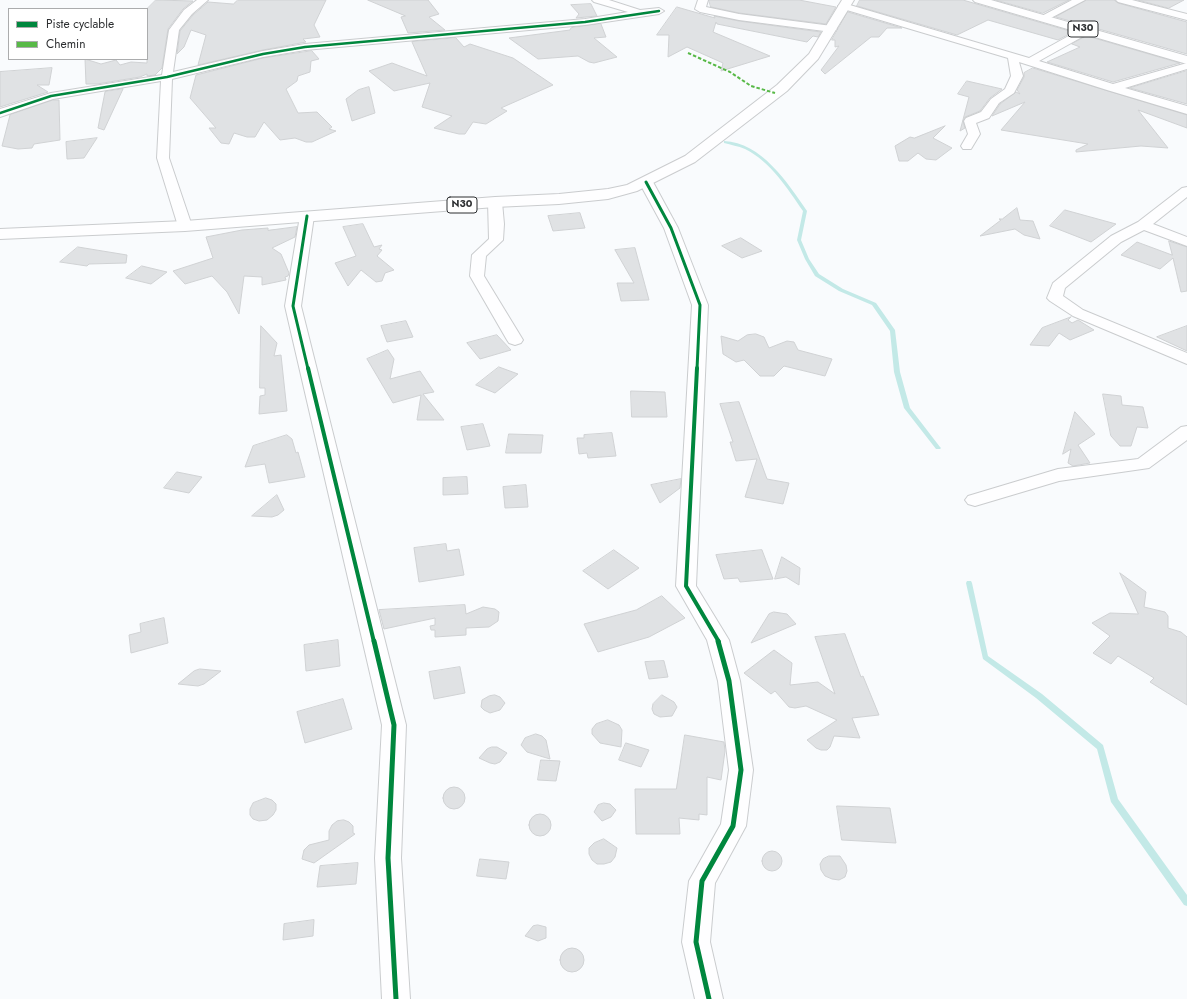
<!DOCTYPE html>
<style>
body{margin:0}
#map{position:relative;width:1187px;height:999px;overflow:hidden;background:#f9fbfd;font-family:Jost,sans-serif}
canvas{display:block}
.legend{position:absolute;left:8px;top:8px;width:140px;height:52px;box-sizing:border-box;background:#fff;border:1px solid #abacad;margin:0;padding:5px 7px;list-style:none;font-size:12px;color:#2d2f31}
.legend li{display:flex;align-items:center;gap:8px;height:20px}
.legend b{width:20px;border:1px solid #abacad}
</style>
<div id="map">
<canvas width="1187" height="999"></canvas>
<ul class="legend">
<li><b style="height:5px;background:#00873e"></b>Piste cyclable</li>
<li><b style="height:5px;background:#58b947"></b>Chemin</li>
</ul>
</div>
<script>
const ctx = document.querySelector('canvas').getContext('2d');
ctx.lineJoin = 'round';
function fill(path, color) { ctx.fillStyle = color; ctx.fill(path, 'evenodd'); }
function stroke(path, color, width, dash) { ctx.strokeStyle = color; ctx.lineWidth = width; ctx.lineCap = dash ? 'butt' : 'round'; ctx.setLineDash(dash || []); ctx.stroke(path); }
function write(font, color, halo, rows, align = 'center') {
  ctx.font = font + ' Jost,sans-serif'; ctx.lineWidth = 3; ctx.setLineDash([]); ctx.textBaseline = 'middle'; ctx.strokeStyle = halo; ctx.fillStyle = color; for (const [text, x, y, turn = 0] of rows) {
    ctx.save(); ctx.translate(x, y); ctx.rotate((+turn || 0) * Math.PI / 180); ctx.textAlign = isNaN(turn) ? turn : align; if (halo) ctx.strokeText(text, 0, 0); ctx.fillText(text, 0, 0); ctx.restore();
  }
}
fill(new Path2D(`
 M724 141C761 142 788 183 807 211L801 240 809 259 819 274 843 289 876 303 895 330 900 372 910 408 940 447 941 448 940 449H936L904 408 894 372 890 331 872 305 839 291 815 276 805 259 797 240 803 211C787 188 771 162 745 149 738 146 731 145 724 143Z
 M967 581H971L972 583 988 656 1042 694 1103 745 1118 799 1187 895V906L1184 905 1111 802 1097 749 1036 698 983 659 966 583Z`), '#c3e9e7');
const building = new Path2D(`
 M156 0 193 1 183 9 168 29 162 68 155 75 147 76V74L140 77 97 84H86L85 59 101 64 116 60 120 65 131 62 147 63V9Z
 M238 0H326L314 25 320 37 303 39 306 42 263 50 198 65 206 35 191 30 184 47 177 54 180 31 193 15 208 2 233 4Z
 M368 0H428L439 14 429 17 445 30 408 33 401 17 405 16Z
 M709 0H799L836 7 826 24 739 13 711 7Z
 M860 0H963L1073 32 1058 40 988 20 957 35 857 6Z
 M996 0H1069L1043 13Z
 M1086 0H1114L1118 3 1187 22V54L1056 17Z
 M1138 0H1184L1169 8Z
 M591 4 597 16 576 18 579 14 571 5Z
 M677 7 715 18 714 16 739 21 821 32 818 37 813 36 807 42 717 24 716 22 713 32 770 56 721 71 723 63 687 47 668 57 669 35H657Z
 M848 12 902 28H887L879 37H871L825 74 821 70 839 46 835 47V40H832Z
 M601 24 606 37 594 38 617 57 594 63 589 62 578 56 538 59 509 38 570 30 571 28Z
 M1087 36 1180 63 1113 82 1047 62 1080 47 1072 44Z
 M456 38 464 47 470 44 513 58 553 85 501 108 507 111 486 124 473 122 465 134H459L434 128 452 116 422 107 430 83 394 91 369 71 392 63 427 76 412 42Z
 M312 51 319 59 311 61 310 72 298 76 297 81 286 89 298 113 317 112 332 127 329 129 336 131 312 142H306L295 138 280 140 264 122 255 137H247L234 133 229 144 221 143 209 128H216L190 98 196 75 263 58Z
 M52 68 49 85H37L48 92 0 107V72Z
 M1033 68 1187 115V128L1138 110 1168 148 1141 146 1076 152V150L1088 144 1001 130 1025 102 992 116 1000 104 1016 92 1020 94 1017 90 1024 77V73Z
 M1187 71V104L1130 88Z
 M967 81 1002 89 990 98 980 111 965 117 963 121 965 128 960 131 969 97 958 94Z
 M369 87 375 113 352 121 346 99 358 90Z
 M123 89 104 130 98 128 105 92Z
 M53 100H59L60 140 34 144 32 148 18 149 2 146 10 115Z
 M945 126 933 138 952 148 936 160 926 159 918 153 908 161H899L895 146 910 137 914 138Z
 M97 138 84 158 67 159 66 142Z
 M1017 208 1020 220 1033 221 1040 239 1024 235 1015 229 980 236 1001 220 999 219H1002Z
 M1065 210 1116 224 1091 242 1050 226Z
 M580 213 585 228 553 231 548 216Z
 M363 224 374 247 382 245 379 249 382 250 377 256 394 270 385 273 382 281 376 282 361 270 348 286 335 263 356 256 343 227Z
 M297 227 295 237 272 248 281 254 289 273 288 276 285 277 286 280 262 285V277L244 276 239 314 227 292 212 276 185 284 173 271 213 258 206 237 242 230 268 228V230Z
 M741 238 762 251 742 258 722 246Z
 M1169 241 1187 247V291L1181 292 1173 258 1160 269 1121 255 1137 242 1172 255Z
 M78 247 127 255 126 263 89 264 87 266 60 262Z
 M635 248 649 300 621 301 617 283H634L615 250Z
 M142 266 167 272 151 284 126 278Z
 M1071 317 1068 320 1072 323 1078 320 1094 330 1070 340 1059 333 1049 346 1030 345 1042 328Z
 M406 321 413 337 387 342 381 326Z
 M261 326 277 343 274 356 281 355 287 411 259 414 260 396 265 395V388H260Z
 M1187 326V351L1157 337Z
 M756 334 764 337 769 348 787 341 794 342 798 350 832 359 825 376 784 366 774 376H760L744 360 736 362 723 354 721 336 738 341 747 335Z
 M497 335 511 350 480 359 467 343Z
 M388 350 394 359 390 379 420 371 434 392 423 394 444 420H417L421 395 393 403 367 359Z
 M499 367 518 374 495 393 476 385Z
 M631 391 665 392 667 417H632Z
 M1103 394 1121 396 1122 405 1143 407 1148 428 1137 427 1131 446H1120L1111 436Z
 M739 402 767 479 789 483 783 504 745 497 757 459 736 461 730 442H733L720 404Z
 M1075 412 1095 434 1078 445 1090 463 1073 466 1068 463 1071 449 1063 454Z
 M483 424 490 446 467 450 461 427Z
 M612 433 616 456 588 458 587 453 579 454 577 438H584V435Z
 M509 434 543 435 541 453H506Z
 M287 435 292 439 296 453 298 452 305 477 269 483 265 464 245 467 253 446Z
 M177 472 202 477 189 493 164 488Z
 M467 477 468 494 443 495V478Z
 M681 479 680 488 660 503 651 485Z
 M526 485 528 507 505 508 503 487Z
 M277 495 284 510 278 515 272 517 252 516Z
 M446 544 447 551 459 549 464 575 419 582 414 548Z
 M614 550 639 568 608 589 583 571Z
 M762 550 773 579 740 582 738 578 724 579 716 555Z
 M782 557 800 568 799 585 786 577 775 579Z
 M1120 573 1146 592 1144 607 1165 612 1168 616V628L1181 632 1187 637V705L1150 682 1154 678 1118 656 1111 664 1093 653 1110 636 1092 623 1110 613 1138 614Z
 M662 596 685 618 649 637 598 652 584 624 636 610Z
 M465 605 466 614 483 607 495 609 499 612 498 621 489 627 466 628V635L435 637V630H431L430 626 435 625V618L384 629 379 610Z
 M774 612 787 614 796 624 751 643 769 614Z
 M164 618 168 643 131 653 129 635 141 632 140 624Z
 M845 634 861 677 863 676 879 715 852 718 860 738 834 736 830 747 827 750H821L816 748 807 740 837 720 806 706 795 708 789 707 775 691 771 694 744 673 774 650 792 663 790 685 818 682 835 694 815 637Z
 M338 640 340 666 306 671 304 645Z
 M664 661 668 677 649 679 645 662Z
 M460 667 465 693 434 699 429 672Z
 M200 669 221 671 204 684 198 686 178 684 194 671Z
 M495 695 500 697 505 703 500 710 490 713 484 710 481 707 482 700 489 696Z
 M662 695 674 702 677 707 672 716 660 717 654 714 652 709 653 704Z
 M343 699 352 729 305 743 297 712Z
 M608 720 619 725 622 730 621 747 600 743 592 734V729L596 724Z
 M536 734 542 736 546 740 550 759 527 752 521 745 525 738Z
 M685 735 724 742 725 751 721 780 707 777V815L699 814V820L679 818 680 834H636L635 789H676Z
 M626 743 649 750 641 767 619 760Z
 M492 747H497L507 753 500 762 495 764 490 763 479 758 487 749Z
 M541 760 560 761 556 781 538 780Z
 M443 798a11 11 0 1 1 22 0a11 11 0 1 1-22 0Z
 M266 798 272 800 276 804V810L273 815 267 820 259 821 253 819 250 815V809L253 803Z
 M604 803 610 804 616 810 611 817 602 821 594 812 598 805Z
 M837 806 890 808 896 843 842 840Z
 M529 825a11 11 0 1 1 22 0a11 11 0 1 1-22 0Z
 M344 820 349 822 353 826V833L355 834 314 863 302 859 304 850 309 845 329 840V831L332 825 337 821Z
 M604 839 617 848 615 857 611 862 604 864H597L592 860 589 854V848L594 843Z
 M762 861a10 10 0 1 1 20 0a10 10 0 1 1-20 0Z
 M829 856H840L846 865 847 871 845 877 839 880 832 879 825 876 821 870 820 864 823 859Z
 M480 859 509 862 506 879 477 876Z
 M358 863 356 884 317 887 320 866Z
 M314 920 313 936 283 940 284 924Z
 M538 925 546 927V938L538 941 525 936 533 926Z
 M560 960a12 12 0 1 1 24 0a12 12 0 1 1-24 0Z`);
fill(building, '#e0e2e4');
stroke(building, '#d0d2d4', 1);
const street = new Path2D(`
 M197 0H208L192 14 179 30 173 72 263 51 305 44 585 19 628 12 594 2 592 0H609L640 10 659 8 664 11 659 14 585 25 305 50 263 57 172 79 169 158 192 226 190 229H180L178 226 157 158 161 81 53 99 0 117V109L51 93 162 75 169 30 184 10Z
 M698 0H708L706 7 739 14 832 26 837 29 832 32 739 20 700 12 695 9Z
 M1072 0H1085L1047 20H1039L1038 18Z
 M1116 0H1132L1187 14V20L1118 2Z
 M843 3 1029 58 1083 28H1091L1092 30 1091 32 1039 61 1113 84 1187 63V69L1125 88 1187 106V114L1107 90 1019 62 1023 76 1014 93 999 103 989 118 976 123 980 134 971 149H963L961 146 968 134 964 121 966 118 981 112 991 99 1005 89 1011 76 1008 58 840 8 838 6Z
 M646 178 653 182 678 228 708 305 696 586 729 640 740 681 753 770 746 826 715 883 710 942 723 999H695L682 942 689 881 721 824 729 770 718 681 707 640 676 586 692 305 664 228 639 182Z
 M1187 187V197L1153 224 1187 237V246L1144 230 1121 242 1065 288 1063 296 1083 310 1187 353V364L1073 316 1050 301 1047 298 1053 283 1111 236 1138 222 1182 188Z
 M495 198 500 199 502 202 504 224 503 240 486 256 484 276 523 340 521 343 515 345 509 343 507 340 470 276 472 255 489 239 488 202 490 199Z
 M307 212 312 213 314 216 301 306 406 725 401 858 410 999H382L375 858 382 725 285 306 300 216 302 213Z
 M1187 426V440L1149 468 1059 481 975 506 968 504 965 500 968 496 1058 469 1138 459 1181 427Z`);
const primary = new Path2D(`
 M842 0H854L818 59 787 91 695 162 637 191 608 199 559 204 495 207 185 231 0 239V229L185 221 495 197 559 194 608 189 627 185 685 156 777 85 809 54Z
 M973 0H991L1187 56V64L975 2Z`);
stroke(street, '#caccce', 2);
stroke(primary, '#caccce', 2);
fill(street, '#fefeff');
fill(primary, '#fefeff');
stroke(new Path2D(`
 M688 53 730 72 751 86 775 93`), '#58b947', 2, [3.5, 2]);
stroke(new Path2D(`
 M0 113 51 96 167 77 263 54 305 47 585 22 659 11`), '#00873e', 2.5);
stroke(new Path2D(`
 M646 182 671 228 700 305 697 369
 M307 216 293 306 308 369`), '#00873e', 3);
stroke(new Path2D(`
 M308 368 374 642
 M697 368 686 586 719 642`), '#00873e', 4);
stroke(new Path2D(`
 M374 641 394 725 388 858 396 999
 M709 999 696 942 702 881 733 826 741 770 729 681 718 641`), '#00873e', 5);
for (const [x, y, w] of [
 [1083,29,30],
 [462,205,30]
]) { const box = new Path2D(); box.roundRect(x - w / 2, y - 8, w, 16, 3); ctx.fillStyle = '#fff'; ctx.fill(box); stroke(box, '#2d2f31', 1); }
write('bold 10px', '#2d2f31', null, [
 ["N30",1083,29],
 ["N30",462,205]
]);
</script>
